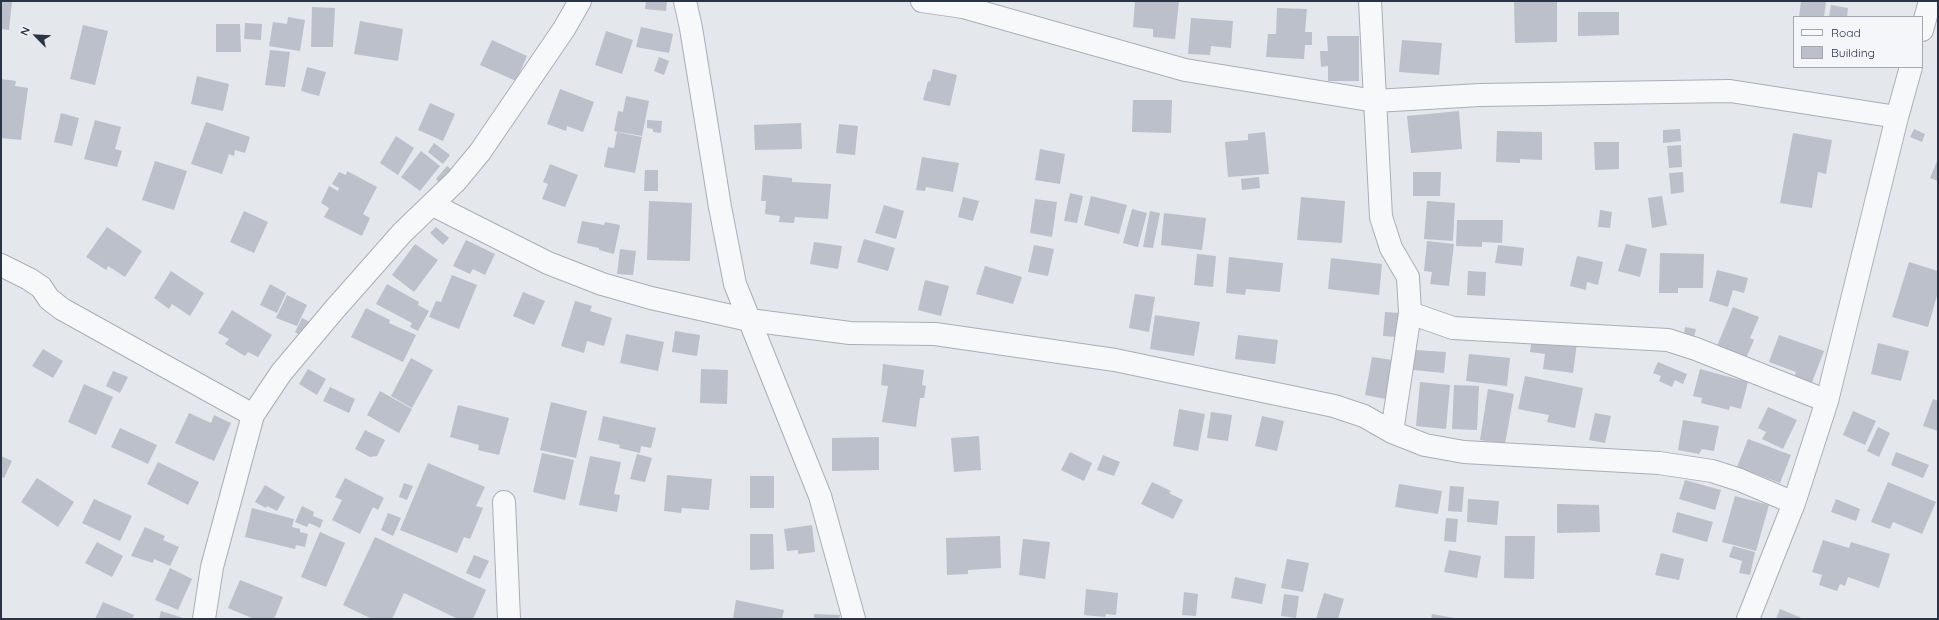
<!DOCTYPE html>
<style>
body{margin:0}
#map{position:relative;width:1939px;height:620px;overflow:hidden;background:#e4e7ec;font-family:Quicksand,sans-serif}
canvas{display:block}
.frame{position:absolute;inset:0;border:2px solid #2b3445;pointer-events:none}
.legend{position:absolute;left:1793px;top:16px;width:130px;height:52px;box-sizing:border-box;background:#f4f6f9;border:1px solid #a4a8b1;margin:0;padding:5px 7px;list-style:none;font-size:12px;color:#2b3445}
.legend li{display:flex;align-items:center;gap:8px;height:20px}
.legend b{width:20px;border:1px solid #a4a8b1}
.north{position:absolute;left:16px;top:16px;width:40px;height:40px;-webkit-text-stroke:3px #f4f6f9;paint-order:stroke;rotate:294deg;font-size:11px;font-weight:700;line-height:16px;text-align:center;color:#2b3445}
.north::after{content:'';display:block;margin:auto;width:14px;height:18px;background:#2b3445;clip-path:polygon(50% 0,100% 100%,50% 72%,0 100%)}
</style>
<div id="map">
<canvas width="1939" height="620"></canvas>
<div class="frame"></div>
<ul class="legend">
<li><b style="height:5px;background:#f7f8fa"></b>Road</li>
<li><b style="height:11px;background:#bbc0ca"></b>Building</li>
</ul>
<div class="north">N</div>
</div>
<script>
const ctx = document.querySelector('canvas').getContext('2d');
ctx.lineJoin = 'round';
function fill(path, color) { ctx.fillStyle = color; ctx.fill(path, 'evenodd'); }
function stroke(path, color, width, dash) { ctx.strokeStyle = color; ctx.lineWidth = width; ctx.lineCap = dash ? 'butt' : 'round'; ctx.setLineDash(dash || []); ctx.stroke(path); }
fill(new Path2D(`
 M1 1 12 2 9 30 1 29Z
 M646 1H667L666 11 645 9Z
 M1135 1H1179L1175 39 1153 37V29L1133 27Z
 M1514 1H1557V42L1515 43Z
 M1801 1H1826L1824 17H1799Z
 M1831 5 1848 8 1847 17H1829Z
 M312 7 335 8 333 47H311Z
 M1277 8 1307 9 1305 32H1312V45H1305L1304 59 1266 57 1268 34H1276Z
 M1578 12H1619V35L1578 36Z
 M288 17 305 20 300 51 269 46 273 22 287 24Z
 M1191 18 1233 21 1231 48 1211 46 1210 55 1188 54Z
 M360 21 403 29 398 61 354 54Z
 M245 23 262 24 261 40 244 39Z
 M216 24H240L241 52H216Z
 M83 25 108 31 95 85 70 79Z
 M641 27 673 34 669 53 636 47Z
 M606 31 633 40 622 74 595 65Z
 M1327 36H1359V81H1328V66L1321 67 1320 51H1328Z
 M492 40 527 56 516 81 480 65Z
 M1402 40 1442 43 1439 75 1399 72Z
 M270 50 290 52 285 87 265 85Z
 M659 57 669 61 664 75 654 71Z
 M307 67 326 72 319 96 301 91Z
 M933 69 957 75 950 106 923 100 928 81 930 82Z
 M197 76 229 84 223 111 191 104Z
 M1 79 16 81 15 86 28 88 21 140 1 138Z
 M560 89 594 102 583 132 567 126 566 131 547 124Z
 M626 96 649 101 642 136 614 131 618 111 623 112Z
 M1133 100H1172L1171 133 1132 132Z
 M430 103 455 114 443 141 418 130Z
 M1459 111 1462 149 1411 153 1407 116Z
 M61 113 79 118 72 146 54 142Z
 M95 120 121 127 115 149 122 151 117 167 84 159Z
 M647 120 662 121 661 133 653 132V129L647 128Z
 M206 122 250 137 245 153 235 150 234 156 229 154 222 174 191 164Z
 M801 123 802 149 755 150 754 125Z
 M839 124 858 126 855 155 836 153Z
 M1680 129 1681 141 1663 143V130Z
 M1914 129 1925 134 1922 142 1910 137Z
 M1497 131 1542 132V160L1520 159V163L1496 162Z
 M617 132 642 137 635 173 604 167 608 147 614 148Z
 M1265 132 1269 174 1228 177 1225 142 1248 140V134Z
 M1793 133 1832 140 1826 174 1818 172 1812 208 1780 203Z
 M396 136 414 148 398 175 380 163Z
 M1594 142H1619V169L1595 170Z
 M434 143 450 155 443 164 428 152Z
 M1681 145 1682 167 1669 168 1667 146Z
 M1040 149 1065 154 1060 184 1035 180Z
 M421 151 440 166 420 191 401 177Z
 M922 157 959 163 953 192 926 187 925 191 916 190Z
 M1938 159V181L1930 178Z
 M155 161 187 171 174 210 142 200Z
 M550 164 578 175 565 207 542 199 548 184 543 182Z
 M447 166 452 170 441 184 436 179Z
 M645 170H658V191H644Z
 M347 171 377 187 363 214 370 218 362 236 324 217 329 208 321 203 329 186 338 191 339 188 332 184 339 172 346 175Z
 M1413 172H1441L1440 196H1413Z
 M1683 172 1684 192 1671 194 1669 173Z
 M763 175 792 178V182L831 184 828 219 795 217 794 223 779 222 780 216 765 214 766 201H761Z
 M1259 177 1260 188 1242 190 1241 179Z
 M1070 193 1083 196 1077 223 1064 221Z
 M1091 196 1127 205 1119 234 1084 225Z
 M1662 196 1667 225 1652 228 1648 198Z
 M963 197 979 201 973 221 958 217Z
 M1301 197 1345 201 1342 243 1297 240Z
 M1035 199 1057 202 1052 237 1030 233Z
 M649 201 692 203 690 261 647 260Z
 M1427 201 1455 203 1453 241 1424 239Z
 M884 205 904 211 896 239 875 233Z
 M1132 209 1147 213 1138 247 1123 243Z
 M1600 210 1612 212 1610 228 1598 227Z
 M244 211 268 222 254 253 230 242Z
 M1150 211 1160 213 1153 248 1143 247Z
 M1164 213 1206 218 1202 250 1161 245Z
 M1457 220H1503L1502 243 1482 242V247L1456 246Z
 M582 221 604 225 605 222 620 225 614 254 599 250V248L577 243Z
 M107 227 142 251 125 277 108 266 106 270 86 257Z
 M436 227 449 238 443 245 430 233Z
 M864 239 895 248 888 271 857 262Z
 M466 240 495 254 485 275 473 269 470 274 453 266Z
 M1427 241 1454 244 1449 286 1430 284 1432 272 1424 271Z
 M814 242 842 246 838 269 810 264Z
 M415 244 438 260 414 292 392 275Z
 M1626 244 1647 249 1640 277 1618 271Z
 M1034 245 1054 249 1048 276 1028 272Z
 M1498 245 1524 248 1522 266 1495 263Z
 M620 249 636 251 633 275 617 274Z
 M1660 253 1704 254 1703 288H1678V293H1659Z
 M1197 254 1216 256 1213 287 1194 285Z
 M1577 256 1603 262 1598 285 1587 282 1586 290 1570 286Z
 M1229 257 1283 263 1280 292 1246 289 1245 295 1226 293Z
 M1331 258 1382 264 1379 295 1328 289Z
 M1909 262 1938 271V292L1928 327 1892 317Z
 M985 266 1022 277 1013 304 976 294Z
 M1717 270 1748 278 1744 293 1733 290 1728 307 1709 301Z
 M171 271 204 293 190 316 172 304 169 309 154 298Z
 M1468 271 1486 272 1485 296 1467 295Z
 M452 275 477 285 459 329 429 317 436 301 441 302Z
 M925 280 949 286 941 316 918 310Z
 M270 284 286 293 277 313 260 305Z
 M387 284 419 302 418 305 429 311 418 331 410 327 412 323 376 304Z
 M523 292 545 301 534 325 513 316Z
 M1135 294 1155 297 1149 332 1129 328Z
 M287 295 307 305 297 326 276 318Z
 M575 301 592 306 590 311 612 318 604 346 587 341 584 353 561 346Z
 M1733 307 1759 317 1750 338 1754 340 1746 358 1717 346Z
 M366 308 390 320 389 323 416 335 403 362 351 337Z
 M232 310 272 335 258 357 248 352 245 356 225 344 229 339 218 333Z
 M1385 312 1400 313 1397 337 1383 336Z
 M1155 315 1200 322 1194 356 1150 349Z
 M302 318 310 322 300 335 295 332Z
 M1685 327 1696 329 1694 337 1684 335Z
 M675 331 700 335 697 356 672 352Z
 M626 334 664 342 658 371 620 363Z
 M1238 335 1278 340 1275 364 1235 359Z
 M1779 335 1824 351 1811 385 1794 378 1796 372 1769 362Z
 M1532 338 1577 343 1573 373 1543 369 1545 354 1530 352Z
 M1878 343 1909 351 1901 381 1871 374Z
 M43 349 63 361 53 378 32 366Z
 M1415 350 1446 352 1444 373 1413 370Z
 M1469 354 1510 358 1507 386 1466 381Z
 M1372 357 1393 360 1386 399 1365 395Z
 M411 358 433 370 412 408 391 396Z
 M1658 362 1687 374 1683 384 1675 380 1672 387 1659 381 1661 376 1653 373Z
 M883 364 924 370 922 385 926 386 924 398H920L916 427 882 422 888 386 881 385Z
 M308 369 326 379 317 395 299 384Z
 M701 369 728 370 727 404 700 403Z
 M1700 369 1748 382 1741 409 1730 406 1729 410 1701 403 1702 398 1693 396Z
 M113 371 128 377 120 393 106 386Z
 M1525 376 1583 388 1575 428 1547 422 1549 415 1518 409Z
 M1420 382 1450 385 1446 429 1416 426Z
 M84 384 113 397 96 435 68 422Z
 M1454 385 1479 386 1477 430 1452 429Z
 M330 387 355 399 349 413 323 401Z
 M1488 389 1514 394 1505 444 1480 440Z
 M380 391 412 409 399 433 367 415Z
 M1933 399 1938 401V431L1923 426Z
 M551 402 587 411 576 458 540 450Z
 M458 405 509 418 499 455 478 450 479 445 450 437Z
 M1768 407 1797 420 1783 449 1762 439 1766 432 1758 428Z
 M1179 409 1205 414 1198 451 1173 446Z
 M1853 411 1876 421 1865 445 1843 435Z
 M1211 412 1232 415 1228 441 1207 438Z
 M189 413 211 423 214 415 231 423 214 461 175 443Z
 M1595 413 1611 416 1605 443 1589 440Z
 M603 416 656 428 651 448 641 446 640 453 619 448 620 445 598 440Z
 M1262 416 1284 421 1277 451 1255 446Z
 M1683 420 1719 426 1714 451 1702 449 1699 454 1678 450Z
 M1878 427 1890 433 1879 457 1867 451Z
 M120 428 157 445 148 464 111 447Z
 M365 430 385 440 377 456 370 457 355 449Z
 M979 436 981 470 954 472 951 438Z
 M879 437V470L832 471V438Z
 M1748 439 1791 455 1780 483 1737 467Z
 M1070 452 1092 463 1084 481 1061 470Z
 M1896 452 1929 465 1923 478 1891 465Z
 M542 453 574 460 565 500 533 492Z
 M637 454 652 458 645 482 630 479Z
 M1103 455 1120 462 1114 476 1097 470Z
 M1 456 12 461 4 478 1 477Z
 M590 456 621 462 614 494 620 495 617 512 579 505Z
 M158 462 199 482 188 505 147 484Z
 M428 463 485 487 476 506 483 508 470 539 464 537 457 553 400 530Z
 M667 475 712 479 709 510 682 508 681 513 664 511Z
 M750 476H774V508H750Z
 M37 478 74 502 58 527 21 502Z
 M345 478 384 498 378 510 373 507 360 534 332 520 342 500 335 497Z
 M1685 480 1721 490 1715 510 1679 499Z
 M1152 482 1171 491 1169 493 1183 500 1173 519 1141 504Z
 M1888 482 1936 502 1922 534 1893 522 1890 529 1871 522Z
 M404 483 413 486 407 500 399 497Z
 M1399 484 1442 491 1438 514 1395 507Z
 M265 485 285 497 277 511 267 506 266 508 255 502Z
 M1450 486 1464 487 1462 512 1448 511Z
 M1735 496 1769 505 1756 551 1722 542Z
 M94 499 132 516 120 541 82 523Z
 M1468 499 1499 501 1497 525 1467 522Z
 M1836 499 1860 509 1856 521 1831 512Z
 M1557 504 1599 505 1600 532 1557 533Z
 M302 506 314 512 313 516 323 520 320 528 309 523 307 527 295 522Z
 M252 508 294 519 292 527 300 529V532L308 534 305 547 296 545 295 549 245 537Z
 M1677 512 1713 522 1707 542 1672 532Z
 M388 513 401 518 393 536 381 530Z
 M1446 518 1458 519 1456 542 1444 541Z
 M812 525 815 552 798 554V550L787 551 784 529Z
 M145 527 165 536 163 540 179 547 170 566 154 559 153 563 131 556Z
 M320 532 345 543 326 587 301 577Z
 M750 534H773L774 569 750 570Z
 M1000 536 1001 568 968 570V574L947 575 946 538Z
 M1505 536H1535L1534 579 1504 578Z
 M375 537 486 590 473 619H458L404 593 392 619H372L343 605Z
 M1023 539 1050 542 1045 579 1019 575Z
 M1823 540 1849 548 1851 542 1890 554 1879 588 1848 577 1845 586 1840 584 1837 591 1819 585 1822 575 1812 572Z
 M97 542 123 556 112 577 85 563Z
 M1733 546 1755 552 1750 575 1739 573 1742 561 1729 557Z
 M1449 550 1481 556 1477 578 1444 572Z
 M1661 553 1684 559 1679 580 1655 575Z
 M474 555 489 561 480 579 466 573Z
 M1287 559 1309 563 1303 592 1281 588Z
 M170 568 192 579 178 610 155 600Z
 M1235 577 1266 584 1262 604 1231 598Z
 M240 580 283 597 274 619H254L228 608Z
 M1086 589 1118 593 1116 615 1106 614 1105 617 1084 615Z
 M1184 592 1198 594 1196 616 1182 615Z
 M1324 593 1344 599 1338 619H1316Z
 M1284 594 1299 596 1296 618 1281 616Z
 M736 600 784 610 782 619H733Z
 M103 602 134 615 132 619H95Z
 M1780 609 1804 619H1776Z
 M161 611 186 619H159Z
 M814 614 840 615 839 619H814Z
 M1432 614 1454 618V619H1431Z`), '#bbc0ca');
const minor = new Path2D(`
 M685 1 691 28 720 207 735 284 820 496 854 619
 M922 1 963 7 1185 70 1375 101 1480 95 1730 91 1897 117
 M1370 1 1381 217 1391 248 1408 277 1410 313 1392 432
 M1922 30 1930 1
 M433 205 548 263 602 284 651 298 749 320 850 333 935 334 1115 360 1334 406 1364 416 1392 432 1425 445 1464 452 1659 463 1712 471 1740 480 1794 503
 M1 265 29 279 41 287 49 299 62 309 253 415
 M1410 313 1453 328 1668 340 1696 349 1827 401
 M504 502 509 619
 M204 619 212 567 253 415 281 373 334 310 402 233 456 181 480 152 564 29 580 1
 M1748 619 1794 503 1827 401 1897 117 1911 67`);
stroke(minor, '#a9aeb7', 24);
stroke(minor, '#f7f8fa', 22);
</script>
